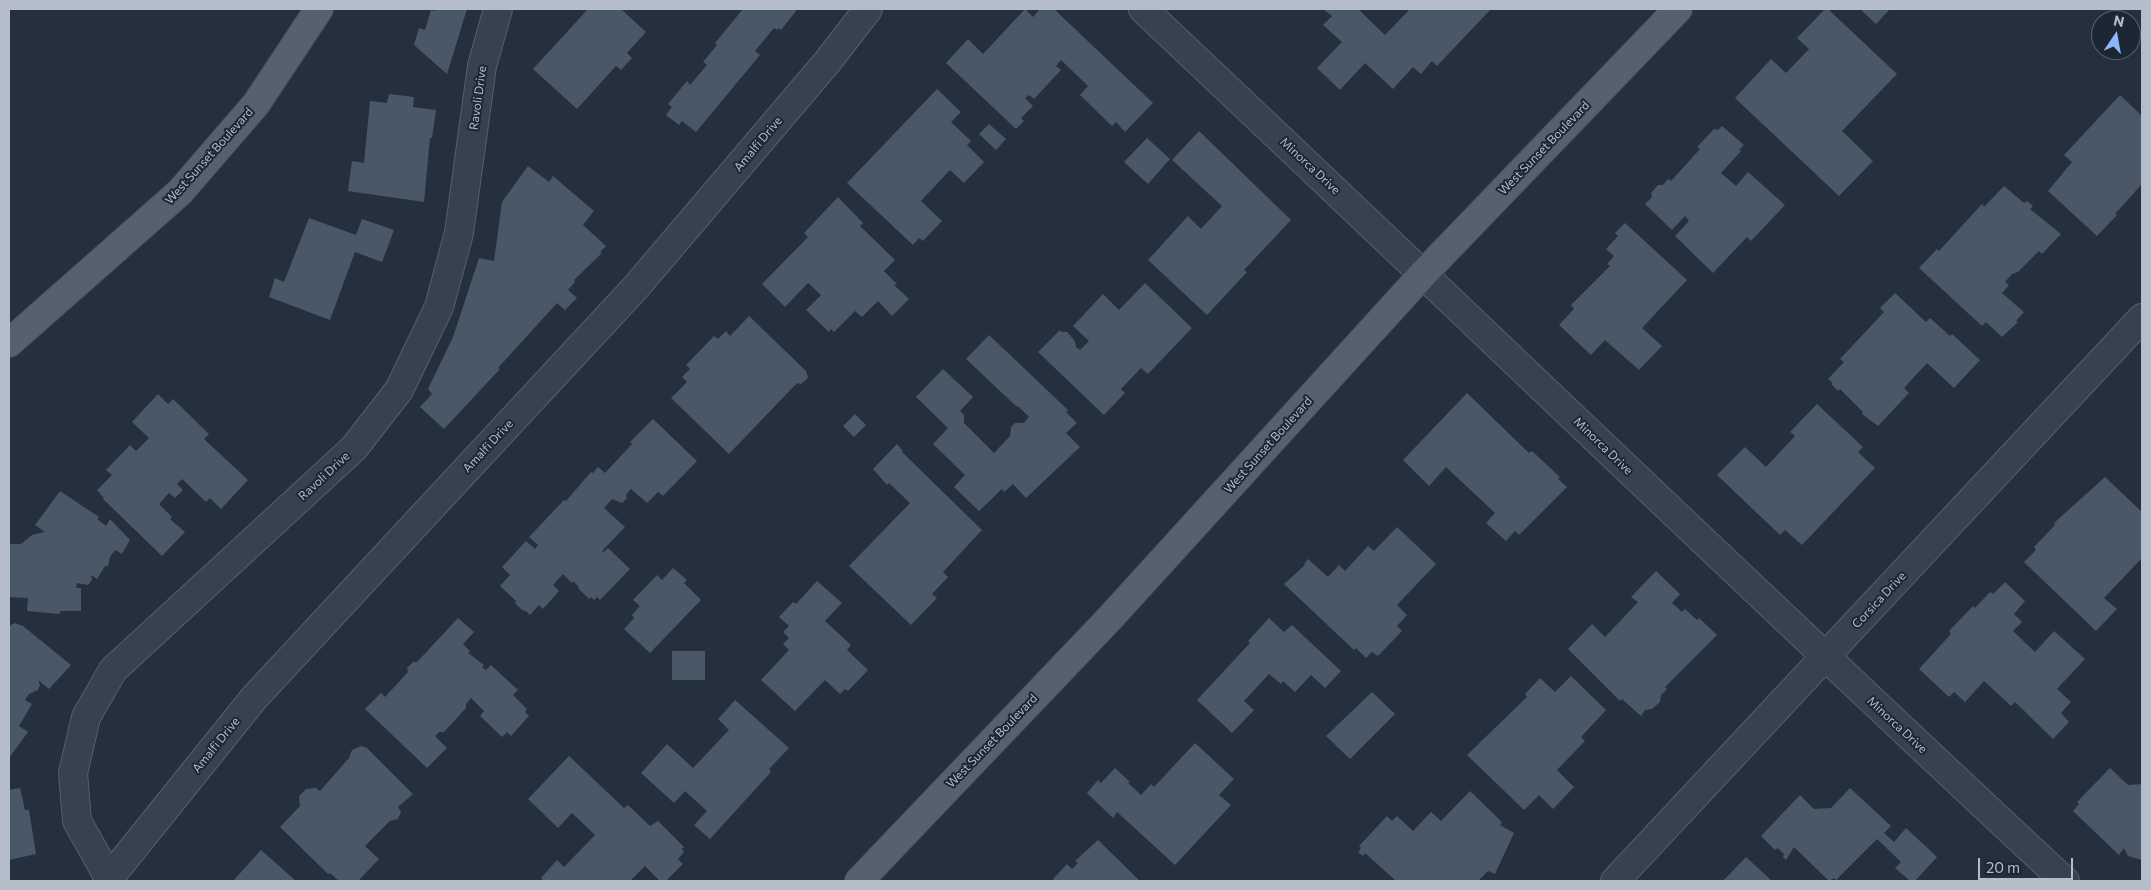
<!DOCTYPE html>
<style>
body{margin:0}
#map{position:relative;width:2151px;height:890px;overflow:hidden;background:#24303e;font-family:Commissioner,sans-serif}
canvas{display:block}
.frame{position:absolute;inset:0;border:10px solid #b4bdc9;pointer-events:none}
.north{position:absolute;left:2091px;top:10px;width:50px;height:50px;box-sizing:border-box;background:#1d2733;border:1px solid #59636f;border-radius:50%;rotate:12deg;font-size:14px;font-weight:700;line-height:20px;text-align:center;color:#b4bdc9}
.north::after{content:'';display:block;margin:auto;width:18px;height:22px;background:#8bb9f7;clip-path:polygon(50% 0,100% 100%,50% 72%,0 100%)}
.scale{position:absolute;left:1978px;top:858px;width:95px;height:22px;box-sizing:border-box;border:2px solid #b4bdc9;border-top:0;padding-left:6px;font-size:15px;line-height:18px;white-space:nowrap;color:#b4bdc9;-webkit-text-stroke:4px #1d2733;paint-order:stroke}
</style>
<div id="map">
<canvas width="2151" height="890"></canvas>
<div class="frame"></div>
<div class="north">N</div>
<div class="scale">20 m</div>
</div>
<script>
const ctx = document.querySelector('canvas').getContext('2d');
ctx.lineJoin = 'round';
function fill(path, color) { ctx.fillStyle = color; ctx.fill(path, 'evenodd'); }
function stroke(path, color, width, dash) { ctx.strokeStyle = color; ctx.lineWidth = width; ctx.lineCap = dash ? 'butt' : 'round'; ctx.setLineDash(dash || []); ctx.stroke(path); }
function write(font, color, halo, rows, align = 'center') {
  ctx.font = font + ' Commissioner,sans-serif'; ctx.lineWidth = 4; ctx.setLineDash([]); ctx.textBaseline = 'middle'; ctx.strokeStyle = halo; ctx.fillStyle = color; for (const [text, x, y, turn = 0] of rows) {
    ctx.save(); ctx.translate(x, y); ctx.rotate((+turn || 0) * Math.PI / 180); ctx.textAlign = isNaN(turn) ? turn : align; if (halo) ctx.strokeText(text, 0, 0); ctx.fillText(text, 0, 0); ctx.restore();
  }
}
fill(new Path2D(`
 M436 9H467L447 74 414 45 419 28 425 30 431 10 435 11Z
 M588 9H621L646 32 627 53 632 58 621 70 616 66 577 109 533 69Z
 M743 9H795L796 11 781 30 779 28 777 30 774 28 755 51 760 55 696 132 682 121 679 125 666 115 672 107 668 104 687 81 690 85 707 65 703 62 717 45 715 43Z
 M1025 9 1033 17 1040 9H1054L1153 103 1125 132 1116 122 1112 126 1080 95 1088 86 1061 60 1056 66 1061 70 1034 99 1029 95 1025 98 1033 106 1021 118 1024 121 1016 129 946 63 968 39 983 54Z
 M1323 9H1358L1385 35 1410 9H1491L1437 66 1432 61 1421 74 1413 67 1393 89 1365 63 1340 90 1317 68 1342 42 1323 25 1332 16Z
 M1825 9H1828L1897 74 1842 131 1873 161 1839 196 1735 98 1771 59 1786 73 1809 49 1797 38Z
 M1860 9H1890L1876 24Z
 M937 89 961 112 951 122 971 141 967 145 984 162 964 183 950 170 921 201 942 221 923 241 919 238 913 245 847 183Z
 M389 94 414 97 413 107 436 110 432 138H430L424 202 348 191 352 161 364 163 370 101 387 103Z
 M2120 95 2142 116V184L2115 214 2117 215 2097 236 2048 191 2072 162 2064 155Z
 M989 124 1006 139 996 150 979 134Z
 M1722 126 1744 145 1739 150 1741 151 1721 173 1736 186 1748 172 1785 205 1751 241 1747 237 1713 273 1675 236 1689 221 1685 216 1672 230 1645 204 1652 197 1651 193 1658 185H1663L1668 179 1671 181 1700 149 1697 147 1714 129 1718 130Z
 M1199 131 1291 220 1244 270 1247 272 1207 315 1148 260 1188 216 1201 229 1222 206 1172 160Z
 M1147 138 1170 159 1148 184 1124 162Z
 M528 166 549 182 553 176 594 211 583 225 606 246 600 252 602 253 574 280 575 282 568 290 577 298 565 310 557 303 498 368 500 369 444 429 420 407 432 394 428 389 453 337 479 258 494 261 502 202Z
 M2004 186 2024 203 2027 201 2033 206 2030 209 2061 234 2042 254 2039 251 2018 272 2012 274 2005 282 2009 285 2002 293 2024 312 2016 321 2018 322 2002 337 1986 322 1982 326 1919 268 1937 249 1939 251 1982 204 1984 207Z
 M838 197 863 223 860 226 895 260 884 271 897 284 894 285 909 299 892 316 878 301 862 317 855 311 834 332 831 329 829 332 806 310 821 295 808 283 785 307 762 284 808 237 804 233Z
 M309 218 356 235 362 219 394 230 382 262 355 252 330 320 269 297 275 278 284 282Z
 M1625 223 1687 280 1642 328 1662 346 1639 370 1605 340 1591 355 1559 325 1574 309 1571 305 1610 266 1607 264 1614 256 1606 249 1618 236 1615 233Z
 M1145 283 1192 328 1148 374 1141 368 1121 389 1125 393 1104 415 1038 352 1060 330 1062 332H1067L1075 341 1076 347 1080 350 1089 341 1073 326 1103 294 1119 310Z
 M1895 293 1926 322 1930 318 1950 336 1952 334 1980 360 1954 388 1927 363 1904 388 1909 393 1878 426 1862 414 1863 412 1840 389 1838 391 1831 384 1833 383 1828 379 1844 362 1840 359 1884 312 1880 308Z
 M749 316 806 371 808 378 801 384 797 383 729 454 671 398 687 382 682 377 690 369 686 365 714 336 718 339 726 331 730 336Z
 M989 335 1068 410 1066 412 1077 423 1066 433 1080 447 1026 498 1013 484 1004 492 1002 489 979 511 954 487 965 475 933 444 948 428 916 397 943 369 973 397 960 411 964 415V423L994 453 1010 436 1011 427 1015 423H1024L1029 417 1018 406 1017 407 966 359Z
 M1467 393 1529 453 1532 451 1560 477 1558 479 1567 487 1519 535 1515 531 1506 541 1486 523 1495 513 1446 467 1429 486 1403 460Z
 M158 394 168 404 173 399 209 434 204 439 248 480 221 509 210 498 206 502 182 479 177 484 183 490 175 498 169 493 159 504 172 517 170 519 185 532 162 556 103 499 104 498 97 490 112 475 106 470 130 445 136 451 149 438 132 422Z
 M1817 404 1863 447 1858 452 1875 468 1802 545 1785 530 1780 535 1717 475 1745 447 1766 467 1795 436 1790 432Z
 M855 414 866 425 854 437 843 426Z
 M653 419 697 461 663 496 658 492 647 503 631 489 626 495 627 498 622 503 612 499 604 508 625 527 602 551 604 552 608 548 630 569 600 600 597 597 594 600 591 597 589 599 578 588 579 587 573 581 572 583 563 574 553 585 559 591 543 609 539 605 530 615 526 611 522 610 515 603 516 601 500 586 510 575 502 567 526 541 535 549 538 545 529 537 564 500 566 501 591 472 593 473 598 467 605 473 632 444 630 442Z
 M897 444 903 451 902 452 982 530 943 572 948 577 932 594 937 598 911 625 849 566 910 503 889 483 887 485 873 469Z
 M2105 477 2142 512V560L2141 559 2104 598 2117 609 2096 631 2024 562 2036 550 2034 547 2055 525 2054 523Z
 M60 491 99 517 97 519 106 526 110 519 130 540 122 554 115 550 110 557 108 566H105L97 579 91 575 92 580 88 585 77 583 76 588H81V611H60V614L27 611 28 598 9 597V544H21L32 535 45 532 35 525Z
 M1397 527 1436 564 1397 605 1407 615 1397 626 1402 631 1378 656 1372 652 1366 658 1356 648 1354 650 1284 584 1305 565 1304 564 1308 559 1328 577 1339 565 1345 571 1368 546 1374 551Z
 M673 568 687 580 684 583 701 600 650 653 624 629 634 618 632 615 640 606 633 600 657 575 662 580Z
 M1656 571 1680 594 1672 603 1682 612 1685 609 1697 620 1699 618 1717 635 1665 687 1667 689 1661 695 1660 702 1652 709 1645 710 1641 716 1622 699 1620 701 1568 649 1592 624 1605 637 1638 602 1631 597Z
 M817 581 842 603 825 621 851 645 847 650 868 670 848 691 845 689 840 694 825 680 795 711 761 680 789 650 783 644 789 638 783 632 789 626 779 617 793 602 796 604Z
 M2005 582 2025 601 2014 614 2022 622 2013 631 2035 652 2054 631 2085 659 2057 689 2071 702 2061 713 2069 722 2053 739 2015 702 2011 706 1984 681 1965 702 1954 692 1949 697 1919 669 1951 634 1949 631 1973 606 1975 608 1990 592 1993 594Z
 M458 618 474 632 463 644 470 651 468 653 484 665 482 667 486 670 491 665 518 690 513 695 527 709 525 712 529 716 511 736 507 732 502 737 480 716 484 711 471 698 466 704V708L444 732H439L435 736 447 748 427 768 365 709 381 693 385 697 408 672 407 668 413 662H417Z
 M1269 618 1284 632 1292 625 1341 671 1325 688 1311 675 1295 692 1283 681 1281 684 1269 674 1244 701 1254 710 1232 733 1197 700 1250 643 1248 641Z
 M15 623 23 626 71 665 49 689 38 680 40 685 38 690 29 694 25 700 32 704 19 726 28 732 9 758V626Z
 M672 651H705V680H672Z
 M1571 676 1606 710 1581 737 1585 741 1557 770 1574 787 1553 809 1539 795 1524 810 1467 755 1527 697 1525 694 1540 678 1555 692Z
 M1372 692 1395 714 1350 759 1326 736Z
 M735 700 789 748 769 769 771 772 710 839 694 825 707 811 685 791 674 803 641 773 667 744 693 768 729 730 718 719Z
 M1195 743 1234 779 1219 795 1231 805 1175 865 1117 812 1113 818 1087 793 1098 780 1101 783 1115 768 1130 782 1128 783 1141 795 1151 784 1154 787Z
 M361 746 367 748 413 794 398 807 401 812 398 819 390 821 365 846 379 859 358 881H339L330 873 328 874 280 827 300 806 299 796 306 789 316 788 320 791 349 758 352 750Z
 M569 756 624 808 628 805 650 826 658 821 684 847 682 849 684 852 678 859 683 864 666 881H660L645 866 630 881H544L541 878 557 860 564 867 595 835 572 813 558 828 528 799Z
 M2110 768 2128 785 2142 784V860L2128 856 2124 848 2119 855 2073 811 2079 804 2077 802Z
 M20 788 25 810H29L36 854 9 860V790Z
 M1850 788 1891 826 1884 833 1894 842 1906 828 1937 857 1915 881H1910L1895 868 1901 862 1877 839 1836 880 1834 878 1829 881 1794 847 1786 860 1783 857 1784 854 1778 848 1775 850 1761 836 1800 795 1814 809 1831 808Z
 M1470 791 1502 822 1500 825 1514 833 1495 874 1488 871 1478 881H1396L1365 853 1363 856 1358 852 1361 848 1359 846 1387 816 1392 821 1397 816 1413 831 1431 812 1441 821Z
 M1098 840 1140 881H1055L1053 879 1067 864 1072 869 1078 863 1075 861Z
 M261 850 296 881H233Z
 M1746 857 1772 881H1723Z`), '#4a5767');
const minor = new Path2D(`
 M1143 9C1451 299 1755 593 2065 881
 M109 878 77 821 73 773 86 717 113 670 354 448 399 390 439 307 459 233 482 66 498 9
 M107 881 254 698 636 287 828 61 868 9
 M1615 881 2142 318`);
const major = new Path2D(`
 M9 343 180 192 256 104 319 9
 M859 881 1110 618 1424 273 1678 9`);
stroke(minor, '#56606c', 30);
stroke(major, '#414b57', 30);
stroke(minor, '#38424e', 28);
stroke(major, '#56616e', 28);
write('12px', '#b4bdc9', '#1d2733', [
 ["Ravoli Drive",478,98,-82],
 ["Amalfi Drive",758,144,-50],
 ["West Sunset Boulevard",1544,148,-46],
 ["West Sunset Boulevard",209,156,-48],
 ["Minorca Drive",1310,166,43],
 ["West Sunset Boulevard",1268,445,-48],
 ["Amalfi Drive",488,446,-47],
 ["Minorca Drive",1603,446,44],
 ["Ravoli Drive",324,476,-43],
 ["Corsica Drive",1879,600,-47],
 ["Minorca Drive",1897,725,43],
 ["West Sunset Boulevard",992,741,-46],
 ["Amalfi Drive",216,745,-51]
]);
</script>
